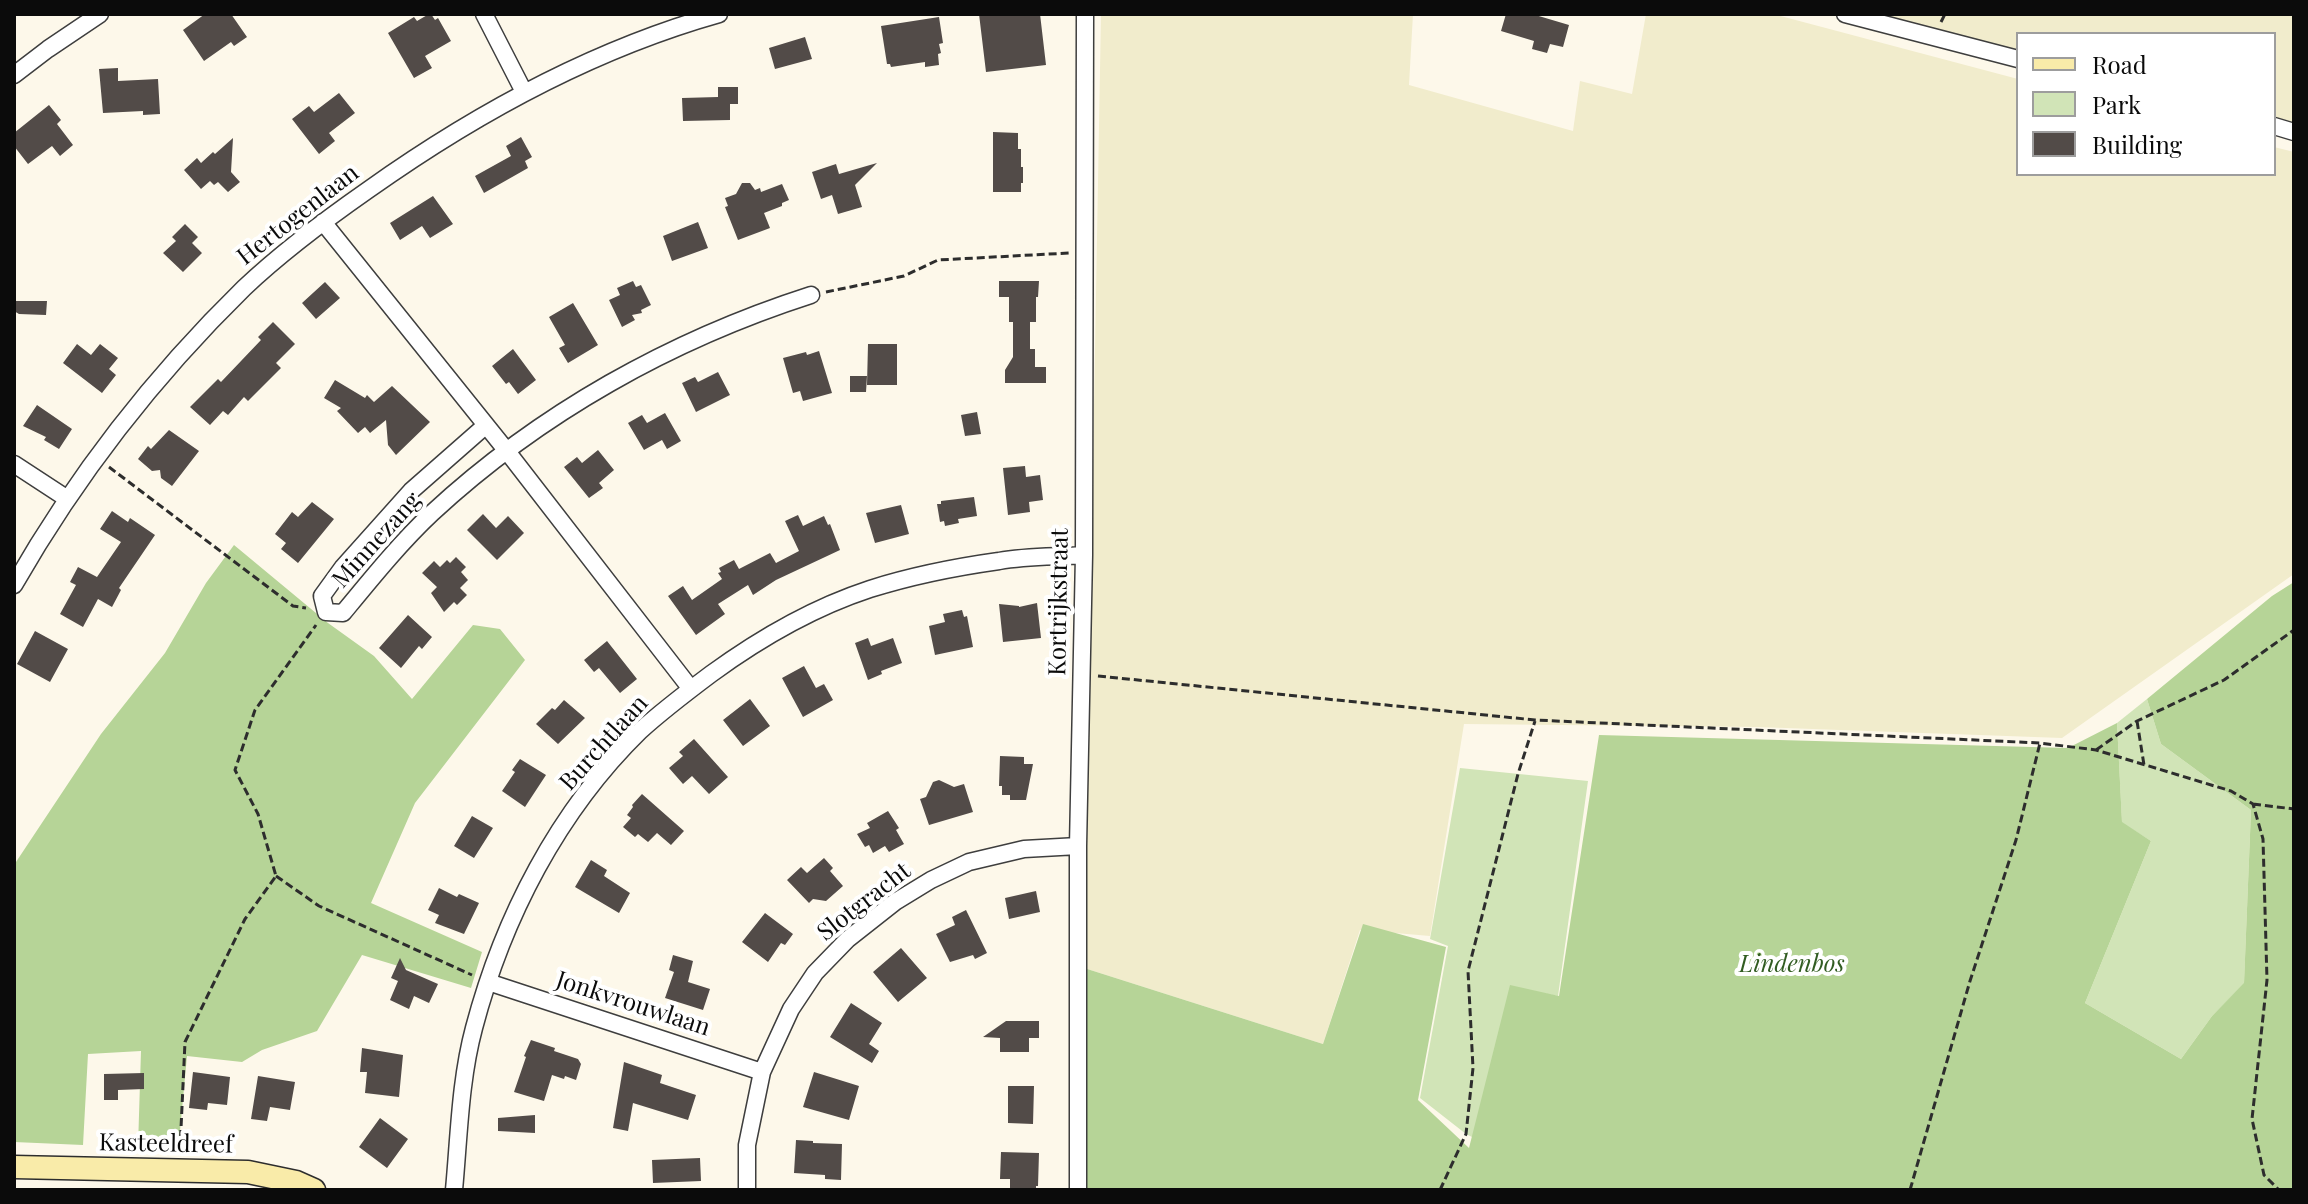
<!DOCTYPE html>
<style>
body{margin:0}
#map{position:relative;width:2308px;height:1204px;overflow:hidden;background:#fdf8ea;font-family:"Playfair Display",serif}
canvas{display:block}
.frame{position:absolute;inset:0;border:16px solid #0b0b0b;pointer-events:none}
.legend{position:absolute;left:2016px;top:32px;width:260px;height:144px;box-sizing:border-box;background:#fff;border:2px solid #9d9d9d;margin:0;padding:10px 14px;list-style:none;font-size:24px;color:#0b0b0b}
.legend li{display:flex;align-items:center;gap:16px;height:40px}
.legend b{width:40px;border:2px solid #9d9d9d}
</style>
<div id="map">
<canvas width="2308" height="1204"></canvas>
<div class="frame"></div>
<ul class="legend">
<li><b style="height:10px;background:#f9eba9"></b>Road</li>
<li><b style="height:22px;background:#d1e4b7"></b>Park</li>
<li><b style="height:22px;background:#524b48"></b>Building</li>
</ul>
</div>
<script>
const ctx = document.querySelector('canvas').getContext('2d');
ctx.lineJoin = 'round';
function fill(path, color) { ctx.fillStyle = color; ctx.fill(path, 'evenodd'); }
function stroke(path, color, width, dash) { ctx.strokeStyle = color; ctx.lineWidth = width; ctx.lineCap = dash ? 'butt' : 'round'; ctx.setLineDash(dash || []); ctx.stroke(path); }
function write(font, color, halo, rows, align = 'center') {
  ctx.font = font + ' "Playfair Display",serif'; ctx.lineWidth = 8; ctx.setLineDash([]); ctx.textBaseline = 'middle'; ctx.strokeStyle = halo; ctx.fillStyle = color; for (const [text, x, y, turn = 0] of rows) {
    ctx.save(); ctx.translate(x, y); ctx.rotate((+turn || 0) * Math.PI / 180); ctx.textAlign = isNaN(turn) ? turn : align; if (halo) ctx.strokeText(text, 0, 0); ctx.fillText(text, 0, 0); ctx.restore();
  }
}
fill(new Path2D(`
 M1101 14H1413L1409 85 1573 131 1580 81 1632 94 1646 14H1773L2018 79V174H2274V147L2294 152V574L2062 738 1757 727 1464 724 1430 936 1360 930 1323 1044 1084 968Z
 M1864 14H2294V128L2274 123V34H2018V55Z`), '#f1eccc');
fill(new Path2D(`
 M2147 699 2161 744 2251 810 2244 984 2212 1016 2181 1059 2085 1003 2151 841 2122 823 2117 723Z
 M1460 768 1588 781 1558 996 1515 988 1474 1138 1466 1134 1420 1098 1448 946 1430 939Z`), '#d1e4b7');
fill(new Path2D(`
 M234 545 328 623 374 656 412 699 473 625 500 629 525 660 415 803 371 903 482 952 471 988 362 955 317 1031 262 1050 242 1062 187 1056 178 1152 138 1147 141 1051 88 1054 83 1145 14 1142V865L101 734 165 653 206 583Z
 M2294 582V1190H1084V968L1323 1044 1363 924 1446 947 1418 1100 1469 1148 1510 985 1559 996 1599 735 2068 748 2117 723 2122 822 2151 841 2085 1003 2181 1059 2212 1016 2244 983 2251 810 2161 744 2147 699 2272 596Z`), '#b6d497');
fill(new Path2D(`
 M205 14H231L247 37 234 46 231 42 204 61 183 30Z
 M429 14H431L435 20 438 18 451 41 425 56 432 68 414 78 388 33 414 17 417 21Z
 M979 14H1040L1046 65 986 72Z
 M1506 14H1532L1569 25 1563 47 1550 44 1547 53 1532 49 1534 41 1501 31Z
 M939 17 943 43 939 44 941 53 938 54 939 65 925 67V62L891 67 890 64H887L881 26Z
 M805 37 812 59 775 69 769 48Z
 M118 68V81L158 79 160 114 143 115V111L103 113 99 69Z
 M718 87H738V104H730V120L683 121 682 98 718 97Z
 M339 93 355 113 329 133 335 141 319 154 292 119 309 106 314 112Z
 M49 105 61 120 57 124 73 145 60 156 52 146 28 164 14 146V133Z
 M993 132 1018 133V149H1021V167H1023V183H1021V192H993Z
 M521 137 532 157 525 161 528 168 484 193 475 176 511 156 506 146Z
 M233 138 231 172 240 182 228 192 218 182 214 185 210 181 201 189 184 170 197 158 201 163 213 152 215 154Z
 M877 163 855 185 862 207 838 214 832 195 821 199 812 172 836 164 839 174Z
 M742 183H750L755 190 760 188 761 192 782 184 789 200 782 203V206L764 213 770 228 738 240 725 207 728 206 725 198 736 194Z
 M433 196 453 224 430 238 422 226 400 240 390 223Z
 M698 222 708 248 672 261 663 236Z
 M185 224 198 237 192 243 202 253 183 272 163 253 176 241 172 237Z
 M633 281 636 287 641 285 651 305 641 310 642 313 632 315 635 320 622 327 609 300 620 295 617 288Z
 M999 281H1039L1038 297H1036V322H1030V349H1035V367H1046V383H1005V370L1013 357V322H1009V297H999Z
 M325 282 340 298 316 319 302 303Z
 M14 301H47L46 315 19 314 14 311Z
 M573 303 598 345 568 363 559 348 565 345 549 317Z
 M273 322 295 344 276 363 281 368 248 401 244 397 228 415 223 411 210 425 190 407 218 379 221 382 261 340 258 337Z
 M77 344 91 355 100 344 118 358 109 369 116 375 102 393 63 363Z
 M868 344H897V385H867Z
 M513 349 536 380 518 394 509 382 506 384 492 366Z
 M819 351 832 393 803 401 800 391 793 393 783 358 806 352 807 355Z
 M718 372 730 395 696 412 682 383 695 377 698 382Z
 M850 376H867L866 392H850Z
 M335 380 365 398 367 395 374 402 392 386 430 422 396 455 388 445 386 420 370 433 365 427 358 433 337 411 341 408 324 398Z
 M37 405 72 429 59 449 44 440 46 437 23 426Z
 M977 412 981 434 965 436 961 415Z
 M665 413 681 441 667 449 662 440 644 450 628 423 642 415 647 423Z
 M169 430 199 451 172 486 161 478 160 470 152 471 138 459 148 446 151 449Z
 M598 450 614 470 599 483 603 488 589 498 564 467 577 457 582 463Z
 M1025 466 1026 477 1040 475 1043 500 1029 502 1030 512 1008 515 1003 468Z
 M974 497 977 516 958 519 959 523 945 526 944 521 940 522 937 504H941V501Z
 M312 502 334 519 298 563 281 549 286 543 275 534 292 512 298 517Z
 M901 505 909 534 875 543 866 513Z
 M112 511 128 522 130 518 155 535 119 588 121 590 112 607 98 599 83 627 60 614 76 585 70 582 78 567 97 577 121 542 100 529Z
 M483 514 496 528 508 516 524 533 497 560 467 530Z
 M798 515 803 526 824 516 828 525 830 524 840 550 776 580 753 595 748 585 718 604 725 614 696 635 668 596 683 586 692 600 722 579 718 573 721 572 719 568 734 560 739 569 770 553 776 563 799 551 785 521Z
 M456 557 466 567 461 572 468 580 460 588 467 595 457 605 454 602 444 612 431 593 437 587 422 573 434 561 440 567 447 560 450 563Z
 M1037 603 1041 638 1003 642 999 604 1019 606V607Z
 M962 610 964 617 967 616 973 647 935 655 929 626 945 622 943 614Z
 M408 615 432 637 422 649 419 646 401 668 379 648Z
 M35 631 68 649 50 682 17 664Z
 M868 638 871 646 893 638 902 663 881 671 882 674 868 680 855 643Z
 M607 641 637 679 620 693 599 668 594 672 584 660Z
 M804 666 816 688 824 684 833 700 803 717 782 678Z
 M750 699 770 726 743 746 723 720Z
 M564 700 585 718 558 744 536 724 552 708 555 710Z
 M694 739 728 777 709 794 692 776 683 784 669 768 683 756 679 752Z
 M1000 756 1024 757V764H1033L1026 800H1010V795H1002V786H999Z
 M520 759 546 775 525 807 502 791 515 772 512 770Z
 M939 780 954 787 964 784 973 812 929 825 920 799 926 797 933 782Z
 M642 794 684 831 671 845 657 833 648 842 638 834 635 837 623 827 631 818 627 815 633 807 632 805Z
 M888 811 899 828 896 830 904 844 889 852 885 846 873 853 869 845 865 847 857 834 870 828 867 823Z
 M472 816 493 828 474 858 454 846Z
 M824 858 833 868 830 871 843 886 826 901 813 899 809 903 787 880 801 867 807 873Z
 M591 860 607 870 604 876 630 893 619 913 575 887Z
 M439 888 457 897 459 894 479 903 464 934 435 923 439 915 428 910Z
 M1036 891 1040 912 1009 919 1005 898Z
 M966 910 987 953 975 959 973 955 950 962 936 934 955 925 952 917Z
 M765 913 793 934 785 945 781 943 768 962 742 942Z
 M901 948 927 978 898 1002 873 972Z
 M673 955 693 961 688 982 710 989 703 1010 665 998 674 972 669 970Z
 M400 958 406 970 438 984 429 1003 414 996 409 1009 390 1000 398 981 391 978Z
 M851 1003 882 1023 869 1044 879 1051 872 1063 830 1037Z
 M1006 1021H1039V1038H1029V1052H1000V1038L983 1037Z
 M531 1040 555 1048 554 1051 578 1059 581 1064 576 1080 565 1076 564 1079 552 1075 544 1101 514 1092 526 1057 524 1056Z
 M362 1048 403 1055 399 1097 365 1093 367 1072H360Z
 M624 1062 662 1075 660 1083 696 1095 688 1120 633 1103 628 1131 613 1128Z
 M193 1072 230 1077 227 1105 208 1103 207 1110 189 1108Z
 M814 1072 859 1086 849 1120 803 1107Z
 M144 1073V1089L118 1090V1100H104V1074Z
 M258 1076 295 1082 290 1110 270 1107 267 1121 251 1119Z
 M1008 1086H1034L1033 1124 1008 1123Z
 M535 1115V1133L498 1131V1118Z
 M380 1118 408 1139 387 1168 359 1147Z
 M796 1140 813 1141V1143L842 1144 841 1180 825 1179V1175L794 1173Z
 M1001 1152 1039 1153 1038 1186H1036V1190H1010V1179H1000Z
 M700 1158 701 1181 653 1183 652 1160Z`), '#524b48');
const street = new Path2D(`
 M484 14 524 92
 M1845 14 2018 59
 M14 75 48 49 100 14
 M2274 126 2294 132
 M323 222 506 450 691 689
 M485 426 411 491 343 567 322 596 326 612 343 613C371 579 400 543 432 513 540 413 671 340 811 295
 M14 464 66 498
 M14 585C77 475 153 377 244 288 282 252 325 220 368 190 475 114 591 50 719 14
 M488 982 762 1072
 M454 1190C459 1137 460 1080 474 1028 503 918 558 811 640 731 662 711 687 692 711 674 759 639 812 608 870 589 911 576 956 567 999 561 1027 556 1056 557 1084 555
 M747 1190V1145L762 1072 791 1009 815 973 848 939 895 902 931 880 969 862 1024 849 1078 846
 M1078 1190V846L1084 555 1085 14`);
const secondary = new Path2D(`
 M14 1167 248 1172 296 1182 314 1190`);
stroke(street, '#3e3e3e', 19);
stroke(secondary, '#2d2d2d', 25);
stroke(new Path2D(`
 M1941 22 1945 14
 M826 292 904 276 938 260 1069 253
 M109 467 293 606 306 608
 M1098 676 1535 720 2040 743 2096 750 2231 791 2253 804 2263 839 2267 980 2252 1119 2264 1175 2279 1190
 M2137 721 2144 765
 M2096 750 2137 721 2224 680 2294 630
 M2253 804 2294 809
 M276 876 319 906 472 975
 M180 1150 185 1042 245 919 276 876 258 814 235 770 255 710 316 625
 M1440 1190 1466 1134 1473 1068 1468 971 1518 774 1535 721
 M1910 1190 1970 981 2016 840 2040 743`), '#2d2d2d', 3, [8, 4]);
stroke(street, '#fff', 16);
stroke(secondary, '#f9eba9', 22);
write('24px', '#0b0b0b', '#fff', [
 ["Hertogenlaan",298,215,-38],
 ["Minnezang",377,540,-48],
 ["Kortrijkstraat",1059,602,-89],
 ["Burchtlaan",604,743,-48],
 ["Slotgracht",864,902,-38],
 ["Jonkvrouwlaan",633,1004,18],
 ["Kasteeldreef",166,1144,1]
]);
write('italic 24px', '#315c21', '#fff', [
 ["Lindenbos",1792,965]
]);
</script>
